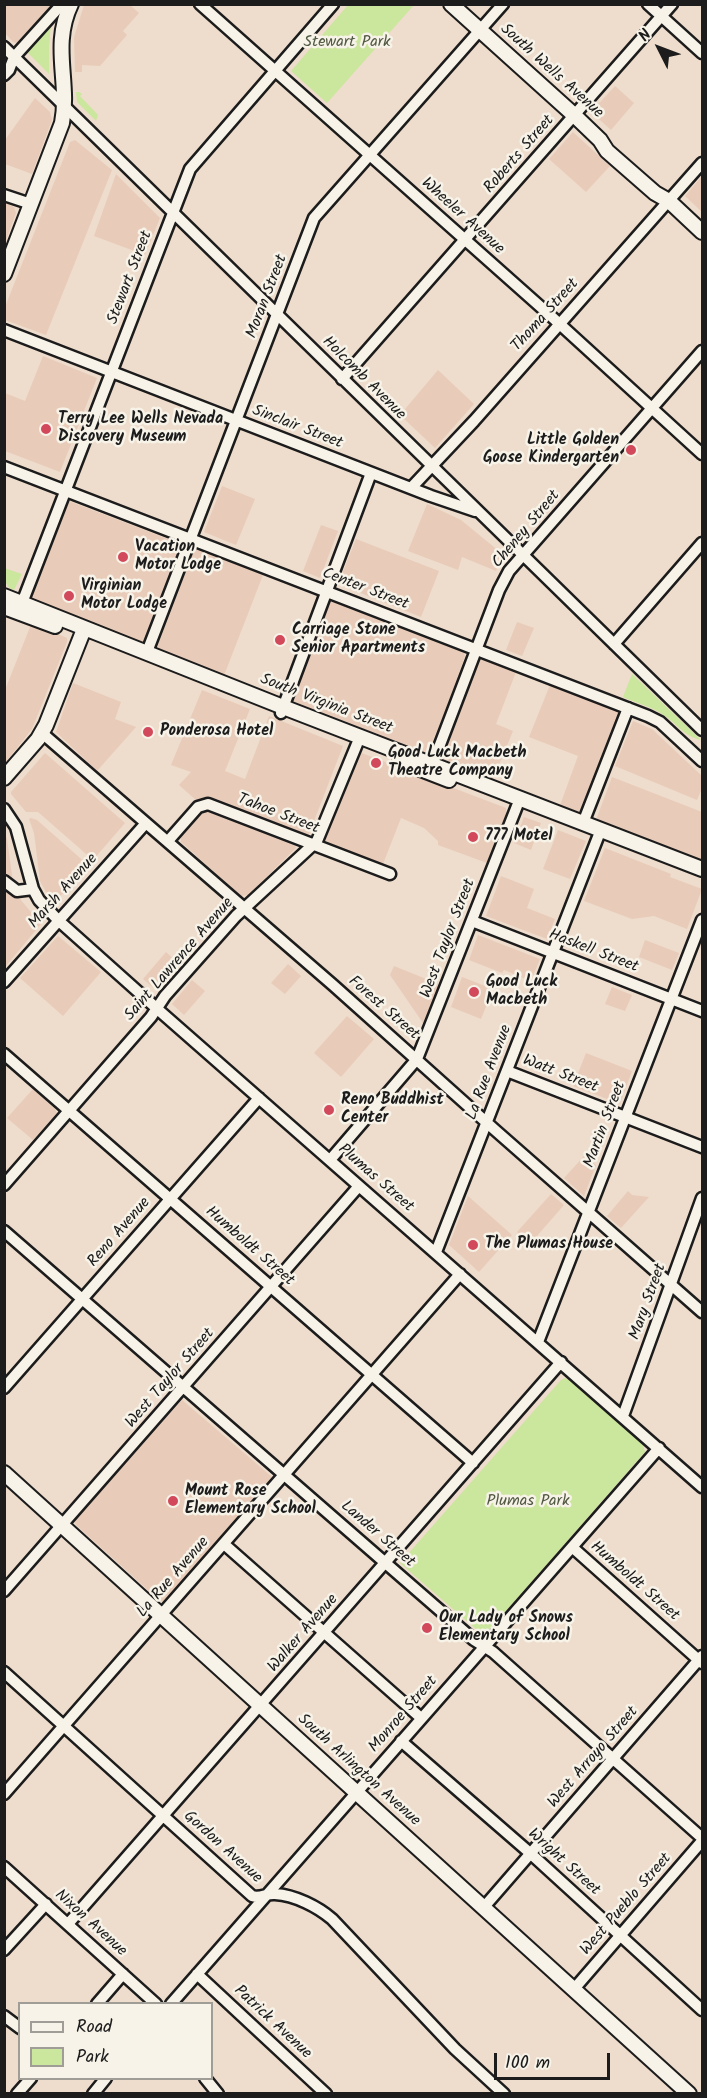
<!DOCTYPE html>
<style>
body{margin:0}
#map{position:relative;width:707px;height:2098px;overflow:hidden;background:#eedccc;font-family:Kalam,sans-serif}
canvas{display:block}
.frame{position:absolute;inset:0;border:6px solid #1c1c1c;pointer-events:none}
.legend{position:absolute;left:18px;top:2002px;width:195px;height:78px;box-sizing:border-box;background:#f7f3e8;border:2px solid #9f9d96;margin:0;padding:8px 10px;list-style:none;font-size:18px;color:#1c1c1c}
.legend li{display:flex;align-items:center;gap:12px;height:30px}
.legend b{width:30px;border:2px solid #9f9d96}
.north{position:absolute;left:629px;top:18px;width:60px;height:60px;-webkit-text-stroke:4px #f7f3e8;paint-order:stroke;rotate:312deg;font-size:16px;font-weight:700;line-height:24px;text-align:center;color:#1c1c1c}
.north::after{content:'';display:block;margin:auto;width:21px;height:27px;background:#1c1c1c;clip-path:polygon(50% 0,100% 100%,50% 72%,0 100%)}
.scale{position:absolute;left:494px;top:2053px;width:116px;height:27px;box-sizing:border-box;border:3px solid #1c1c1c;border-top:0;padding-left:8px;font-size:18px;line-height:21px;white-space:nowrap;color:#1c1c1c;-webkit-text-stroke:4px #f7f3e8;paint-order:stroke}
</style>
<div id="map">
<canvas width="707" height="2098"></canvas>
<div class="frame"></div>
<ul class="legend">
<li><b style="height:8px;background:#f7f3e8"></b>Road</li>
<li><b style="height:16px;background:#cbe69d"></b>Park</li>
</ul>
<div class="north">N</div>
<div class="scale">100 m</div>
</div>
<script>
const ctx = document.querySelector('canvas').getContext('2d');
ctx.lineJoin = 'round';
function fill(path, color) { ctx.fillStyle = color; ctx.fill(path, 'evenodd'); }
function stroke(path, color, width, dash) { ctx.strokeStyle = color; ctx.lineWidth = width; ctx.lineCap = dash ? 'butt' : 'round'; ctx.setLineDash(dash || []); ctx.stroke(path); }
function write(font, color, halo, rows, align = 'center') {
  ctx.font = font + ' Kalam,sans-serif'; ctx.lineWidth = 5; ctx.setLineDash([]); ctx.textBaseline = 'middle'; ctx.strokeStyle = halo; ctx.fillStyle = color; for (const [text, x, y, turn = 0] of rows) {
    ctx.save(); ctx.translate(x, y); ctx.rotate((+turn || 0) * Math.PI / 180); ctx.textAlign = isNaN(turn) ? turn : align; if (halo) ctx.strokeText(text, 0, 0); ctx.fillText(text, 0, 0); ctx.restore();
  }
}
fill(new Path2D(`
 M4 5H55L19 44 13 42 5 33Z
 M84 5H130L139 13 123 31 127 35 100 66 82 65V72H75L74 37Z
 M615 86 634 103 611 130 591 112Z
 M35 98 50 112 52 120 32 174 5 164V140Z
 M573 132 610 166 586 192 549 159Z
 M75 140 112 170 46 335 5 320V307L70 142Z
 M116 174 160 218 145 255 94 236Z
 M702 176V212L685 196Z
 M5 202 14 207 16 213 5 243Z
 M43 356 97 378 60 472 5 451V393L25 401Z
 M438 370 474 404 435 448 400 415Z
 M222 486 255 499 236 545 204 532Z
 M69 501 181 544 142 645 30 602Z
 M427 504 461 520 500 552 501 558 496 571 462 557 458 570 408 551Z
 M321 525 338 531 320 578 303 571Z
 M356 539 439 571 421 617 338 584Z
 M198 549 263 575 223 678 156 650 194 550Z
 M330 601 383 620 464 653 465 656 446 709 427 755 295 706 292 703 291 700 328 602Z
 M32 622 67 638V642L32 729 5 763V690Z
 M517 622 534 628 522 656 506 650Z
 M483 659 516 672 496 724 513 731 492 782 441 761 480 660Z
 M73 683 121 702 115 719 136 727 97 771 56 732Z
 M550 685 618 712 581 811 578 814 559 808 578 756 529 737Z
 M202 690 250 709 225 771 245 779 269 716 343 746 309 834H303L211 799 203 798 197 801 179 785 191 772 171 765Z
 M633 721 652 729 702 776V788L697 800 615 766Z
 M359 752 506 808V814L487 863 438 845V841L424 828 401 818 383 864 326 844 324 839 356 755Z
 M45 753 125 823 93 860 38 812H26L11 794V792Z
 M612 777 702 812V862L596 820Z
 M203 810 294 844 296 848 248 895 241 896 181 842V836Z
 M524 817 541 823 531 850 514 843Z
 M31 818 37 820 88 865 56 901 48 896 40 881 34 833 29 819Z
 M558 830 586 841 570 879 543 869Z
 M4 831 7 839 13 882 5 874Z
 M605 848 671 874 670 877 702 889 687 929 654 916 632 919 584 901Z
 M501 876 534 889 527 908 555 919 547 939 486 916Z
 M5 885 20 899 41 924 5 967Z
 M478 935 540 959 531 981 504 970 502 973 469 960Z
 M58 936 101 972 63 1016 20 978Z
 M645 940 679 953 672 970 639 957Z
 M166 952 179 964 156 990 143 979Z
 M288 964 301 976 285 994 271 983Z
 M394 966 441 985 425 1026 390 975Z
 M462 977 493 989 481 1019 451 1007Z
 M192 980 205 991 184 1015 172 1004Z
 M612 987 632 995 625 1011 605 1004Z
 M347 1016 374 1039 341 1077 314 1053Z
 M586 1053 632 1071 620 1104 573 1086Z
 M33 1089 54 1108 57 1113 33 1140 7 1118Z
 M585 1155 596 1165 584 1196 564 1178Z
 M628 1191 632 1195 649 1197 621 1228 607 1216Z
 M551 1194 564 1205 530 1244 517 1232Z
 M468 1196 512 1235 479 1272 449 1245Z
 M182 1400 271 1476 272 1479 164 1602 160 1601 76 1525 74 1521Z`), '#e8ccb9');
fill(new Path2D(`
 M348 5H414L327 103 291 71Z
 M51 25 49 46V74L27 52Z
 M76 92H79L82 94 80 96 98 115 96 121 77 102Z
 M4 568 22 574 14 590C5 588 4 576 4 568Z
 M632 674 701 740C683 736 677 723 662 714 650 706 636 703 623 697Z
 M565 1378 569 1380 643 1445 645 1452 484 1636 400 1563 561 1380Z`), '#cbe69d');
const minor = new Path2D(`
 M200 4 552 317 702 454
 M648 4 702 53
 M4 47 702 730
 M4 75 9 70 14 57 62 4
 M4 195 31 204
 M4 330 431 496 475 511
 M342 379 672 4
 M4 467 648 716 660 722 702 761
 M411 488 474 421 702 163
 M22 603 190 169 333 4
 M614 644 702 543
 M147 652 314 218 503 4
 M281 713 371 473
 M42 733 333 985 495 1130 702 1312
 M433 763 499 590 509 571 702 351
 M4 809 16 827 33 889 39 900 59 921 163 1014 702 1487
 M583 823 628 708
 M168 841 198 807 208 804 390 874
 M4 881 17 891 33 889
 M472 921 702 1011
 M4 982 146 823
 M4 1054 473 1463
 M507 1071 702 1147
 M330 1160 417 1059 517 806
 M4 1185 151 1017 165 996 236 916 317 841 357 744
 M4 1231 474 1640 493 1652 702 1838
 M436 1252 598 837
 M538 1342 702 920
 M4 1388 259 1098
 M623 1416 702 1198
 M224 1544 421 1718
 M572 1547 702 1663
 M4 1591 359 1186
 M4 1672 252 1896C260 1899 267 1893 275 1894 295 1895 318 1907 332 1919L455 2049 504 2094
 M401 1741 530 1853 702 2010
 M4 1794 460 1274
 M4 1867 156 2004
 M484 1907 702 1656
 M68 1924 561 1362
 M4 1950 46 1904
 M197 1974 326 2094
 M574 1989 702 1841
 M97 2004 123 1974
 M171 2004 659 1448
 M4 2016 20 2028
 M205 2078 218 2094
 M17 2094 31 2078
 M93 2094 106 2078`);
const major = new Path2D(`
 M451 4 574 115 600 140 607 151 655 193 669 201 702 232
 M4 274 62 123C70 81 51 46 71 4
 M4 596 283 707 702 869
 M4 607 55 626
 M400 761 449 780
 M4 778 38 739 46 725 84 629
 M4 1473 689 2094`);
stroke(minor, '#1c1c1c', 15);
stroke(major, '#1c1c1c', 18);
stroke(minor, '#f7f3e8', 10);
stroke(major, '#f7f3e8', 14);
for (const [x, y, r, color] of [
 [46,429,6,"#d1495b"],
 [631,450,6,"#d1495b"],
 [123,557,6,"#d1495b"],
 [69,596,6,"#d1495b"],
 [280,640,6,"#d1495b"],
 [148,732,6,"#d1495b"],
 [376,763,6,"#d1495b"],
 [473,837,6,"#d1495b"],
 [474,992,6,"#d1495b"],
 [329,1110,6,"#d1495b"],
 [473,1245,6,"#d1495b"],
 [173,1501,6,"#d1495b"],
 [427,1628,6,"#d1495b"]
]) { const dot = new Path2D(); dot.arc(x, y, r, 0, 2 * Math.PI); ctx.fillStyle = color; ctx.fill(dot); stroke(dot, '#f7f3e8', 2); }
write('16px', '#515943', '#f7f3e8', [
 ["Stewart Park",347,43],
 ["Plumas Park",528,1502]
]);
write('16px', '#1c1c1c', '#f7f3e8', [
 ["South Wells Avenue",551,72,42],
 ["Roberts Street",520,155,-49],
 ["Wheeler Avenue",462,217,42],
 ["Stewart Street",131,278,-69],
 ["Moran Street",268,297,-69],
 ["Thoma Street",546,316,-48],
 ["Holcomb Avenue",363,379,45],
 ["Sinclair Street",297,428,21],
 ["Cheney Street",527,530,-50],
 ["Center Street",365,590,21],
 ["South Virginia Street",326,705,21],
 ["Tahoe Street",278,815,21],
 ["Marsh Avenue",64,892,-48],
 ["West Taylor Street",449,939,-69],
 ["Haskell Street",593,952,21],
 ["Saint Lawrence Avenue",180,960,-49],
 ["Forest Street",383,1009,41],
 ["La Rue Avenue",490,1073,-69],
 ["Watt Street",560,1075,21],
 ["Martin Street",606,1125,-69],
 ["Plumas Street",375,1179,41],
 ["Reno Avenue",120,1233,-49],
 ["Humboldt Street",249,1247,41],
 ["Mary Street",649,1302,-70],
 ["West Taylor Street",171,1379,-49],
 ["Lander Street",377,1535,41],
 ["La Rue Avenue",174,1578,-49],
 ["Humboldt Street",634,1582,41],
 ["Walker Avenue",304,1634,-49],
 ["Monroe Street",404,1715,-49],
 ["West Arroyo Street",594,1758,-49],
 ["South Arlington Avenue",358,1771,42],
 ["Gordon Avenue",222,1848,42],
 ["Wright Street",563,1863,42],
 ["West Pueblo Street",627,1905,-49],
 ["Nixon Avenue",90,1924,42],
 ["Patrick Avenue",272,2023,43]
]);
write('bold 16px', '#1c1c1c', '#f7f3e8', [
 ["Terry Lee Wells Nevada",58,420],
 ["Discovery Museum",58,438],
 ["Little Golden",619,441,"right"],
 ["Goose Kindergarten",619,459,"right"],
 ["Vacation",135,548],
 ["Motor Lodge",135,566],
 ["Virginian",81,587],
 ["Motor Lodge",81,605],
 ["Carriage Stone",292,631],
 ["Senior Apartments",292,649],
 ["Ponderosa Hotel",160,732],
 ["Good Luck Macbeth",388,754],
 ["Theatre Company",388,772],
 ["777 Motel",485,837],
 ["Good Luck",486,983],
 ["Macbeth",486,1001],
 ["Reno Buddhist",341,1101],
 ["Center",341,1119],
 ["The Plumas House",485,1245],
 ["Mount Rose",185,1492],
 ["Elementary School",185,1510],
 ["Our Lady of Snows",439,1619],
 ["Elementary School",439,1637]
], 'left');
</script>
